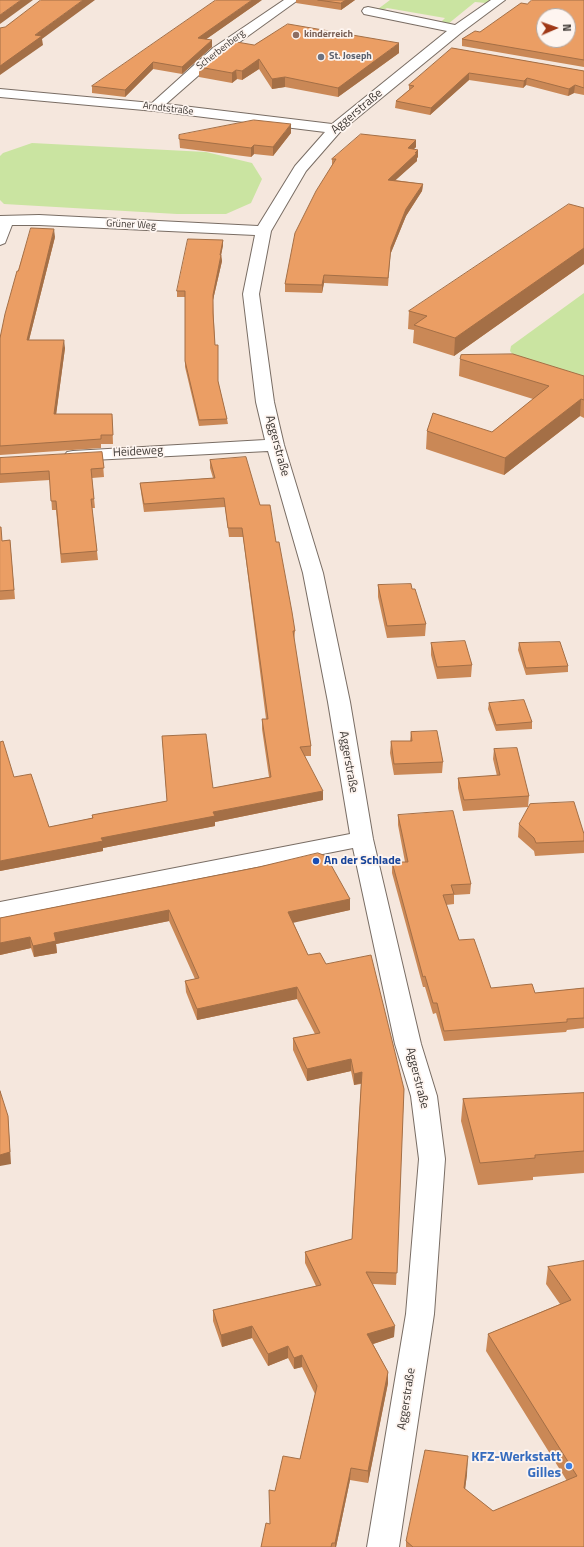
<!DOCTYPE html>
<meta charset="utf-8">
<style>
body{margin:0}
#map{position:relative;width:584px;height:1547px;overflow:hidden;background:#f5e7dd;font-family:"Titillium Web",sans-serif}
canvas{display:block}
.north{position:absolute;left:536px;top:8px;width:40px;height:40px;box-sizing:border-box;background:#fef5f0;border:1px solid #b1a9a5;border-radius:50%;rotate:88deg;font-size:11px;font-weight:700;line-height:16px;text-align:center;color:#3d3834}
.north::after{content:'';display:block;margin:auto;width:14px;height:18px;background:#a03918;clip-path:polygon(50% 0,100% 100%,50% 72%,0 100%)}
</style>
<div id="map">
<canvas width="584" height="1547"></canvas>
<div class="north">N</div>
</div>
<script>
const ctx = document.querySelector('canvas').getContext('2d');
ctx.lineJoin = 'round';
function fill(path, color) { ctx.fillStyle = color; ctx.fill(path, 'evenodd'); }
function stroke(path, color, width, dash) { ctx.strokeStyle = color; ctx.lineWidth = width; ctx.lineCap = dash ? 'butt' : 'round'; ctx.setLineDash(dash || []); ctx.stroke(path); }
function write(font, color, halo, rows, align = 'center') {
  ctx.font = font + ' "Titillium Web",sans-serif'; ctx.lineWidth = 3.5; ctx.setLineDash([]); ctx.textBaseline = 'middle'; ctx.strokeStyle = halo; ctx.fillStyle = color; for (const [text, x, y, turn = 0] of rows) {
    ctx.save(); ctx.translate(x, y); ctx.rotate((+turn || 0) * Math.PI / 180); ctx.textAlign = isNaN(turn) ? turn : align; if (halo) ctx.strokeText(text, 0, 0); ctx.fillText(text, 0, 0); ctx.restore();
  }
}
fill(new Path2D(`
 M390 0H490L486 3 475 2 448 24 440 23 445 18 387 8 381 11 378 9Z
 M32 143 206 152 252 163 262 179 251 203 226 214H177L4 204 0 200V156L3 153Z
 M584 293V377L514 356 510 351 511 346Z`), '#cae4a1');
const street = new Path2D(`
 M284 0H298L223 54 166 104 332 124 447 31 364 14 362 11 364 8 368 7 455 25 491 0H505L462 32 340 132 306 171 271 231 259 294 274 402 284 445 323 573 350 702 373 839 421 1044 437 1096 445 1159 434 1314 399 1547H367L406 1314 419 1159 411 1096 395 1044 353 848 0 918V902L350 834 328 702 303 573 268 451 73 461 67 460 64 456 67 452 73 451 265 440 256 402 243 294 255 235 39 225H12L5 243 0 245V216L39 215 258 226 295 166 325 132 155 111 0 97V89L152 103 213 48Z`);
stroke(street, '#796d64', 2);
fill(street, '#fff');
fill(new Path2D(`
 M262 0 206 39 212 47 182 74 153 69 125 97 92 93V86Z
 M296 0H355L341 10 296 3Z
 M584 0V67L462 46V39L480 32 527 4Z
 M254 45 399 53 338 97 285 87 272 89 259 69 242 80 237 79 232 83 199 77V67Z
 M452 48 584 71V95L574 93 568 96 526 85 523 88 469 80 430 115 395 108 396 101 409 90V85Z
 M291 133 273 156 254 154 251 157 180 148 179 135Z
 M416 140V147L414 149 418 157 417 158V161L395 180 423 184 422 191 406 216 390 255 388 286 324 283 322 293 285 292V284L332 165V159Z
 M584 208V264L454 356 413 343 414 330 408 329 409 311Z
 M55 237 29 340 65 348 56 414H112L113 444H101V448L0 455V338L18 271Z
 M223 240V245L221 255 222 261 213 300 215 345 218 381 227 419 228 424 199 426 185 367V297H177V291Z
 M460 359 584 376V418L580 416 504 475 426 449 427 431 492 432 533 399 459 376Z
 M102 452 104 477 92 478 95 508H92L98 560 61 563 56 510H52L50 480 0 483V491V458Z
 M210 460 260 505 276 542 295 631 294 641 311 746V756H305L323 800 215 822V826L103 848V851L0 871 14 777 49 827 92 818V815L167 801 162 736 213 788 269 777 262 729V719H266L243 537H229L225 507 144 512 141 492 140 483 213 478 210 468Z
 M0 527 2 541 10 540 15 599 0 600Z
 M378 585 412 589 426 624 425 636 387 638 378 597Z
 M431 643 472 665 471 677 437 679 431 655Z
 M519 643 568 666V672L526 675 518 650Z
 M489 703 532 722V729L496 731 488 709Z
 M411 732 443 762 442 773 394 775 390 753 391 741H410Z
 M494 749 529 796 528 807 463 811 458 788V778L497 776 493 759Z
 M398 815 471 884 470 894 454 895V904L446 905 459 940 491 988 535 993 584 988V1028L567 1030 566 1032 444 1041 436 1013 433 1014 425 987H423L392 873V862H405L398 825Z
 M519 824 584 834V853L535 856 534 851 518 837Z
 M350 899V910L293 922 308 955 326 964 404 1089 396 1285 373 1284 394 1337 373 1344 388 1372V1383L368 1483 350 1480 336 1547H261L270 1524 275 1491 300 1459 315 1394 302 1367 294 1369 288 1358 268 1366 252 1338 222 1347 213 1321V1310L316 1286 305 1263V1252L352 1239 361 1084 354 1085 351 1071 307 1081 293 1050V1038L315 1034 297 999 197 1020 186 992 185 981 195 979 169 921 56 944 57 953 34 957 31 948 0 955V918Z
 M584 1093V1173L533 1177V1180L478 1185 461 1121 463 1099Z
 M584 1261V1547H406V1541L467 1474 465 1489 493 1511 567 1481 486 1351 488 1334 560 1304 546 1284 548 1267Z`), '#ca8856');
fill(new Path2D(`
 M21 0H33L0 24V15Z
 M83 0H95L42 39 43 45 0 75V66L35 35Z
 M252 0H262L198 45V38Z
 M346 0H355L341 10V3Z
 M212 40V47L182 74V67Z
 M399 43V53L338 97V88Z
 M259 59V69L242 80V71Z
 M153 62V69L125 97V90Z
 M236 70 237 79 232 83V73Z
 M469 73V80L430 115 431 108Z
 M285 77V87L272 89V79Z
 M527 78 526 85 523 88 524 81Z
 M575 85 574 93 568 96 569 89Z
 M291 124V133L273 156V147Z
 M416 140V147L407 155 408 148Z
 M254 145V154L251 157V148Z
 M418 150V157L417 158V161L388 187V180Z
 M423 184 422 191 406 216 390 255 388 286 391 247 406 209Z
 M54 229 55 237 27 348V340Z
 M223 240V245L220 261V255Z
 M584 248V264L454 356 455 338Z
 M221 255 222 261 213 300V295Z
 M324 275V283L322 293V285Z
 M64 340 65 348 55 423 54 414Z
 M581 399 580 416 504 475 505 458Z
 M323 791V800L215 822V826L103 848V851L0 871V861L213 812Z
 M350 899V910L288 924V912Z
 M169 910V921L56 944 57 953 34 957 33 946 54 933Z
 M30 937 31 948 0 955V943Z
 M297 987V999L197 1020V1009Z
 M351 1059V1071L307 1081V1069Z
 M362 1072V1083L354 1085V1074Z
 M8 1116 11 1164 0 1166V1155Z
 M252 1326V1338L222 1347 221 1335Z
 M395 1326 394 1337 367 1346V1334Z
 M288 1346V1358L268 1366V1354Z
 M302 1355V1367L294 1369V1358Z
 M388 1372V1383L368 1483V1471Z
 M468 1456 467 1474 463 1505 464 1488Z
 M351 1468 350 1480 336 1547H335V1543Z`), '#a46f46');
const building = new Path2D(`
 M0 0H21L0 15Z
 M41 0H83L35 35 42 36 0 66V28L5 27Z
 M216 0H252L198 38 212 40 182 67 153 62 125 90 92 86Z
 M318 0H346L341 3Z
 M532 0H584V60L462 39 475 31 480 32 521 3 527 4ZM544 16H568V40H544Z
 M288 24 399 43 338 88 285 77 272 79 259 59 242 71 236 70 232 73 199 67 231 41 254 45Z
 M452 48 584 71V88L575 85 569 89 527 78 524 81 469 73 431 108 396 101 414 86 409 85Z
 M254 120 291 124 273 147 254 145 251 148 179 139V135Z
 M361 134 416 140 408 148 418 150 415 153H417L388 180 423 184 406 209 391 247 388 278 324 275 322 285 285 284 295 233 316 191 336 159H332Z
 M569 204 584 208V248L455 338 414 325 427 316 409 311Z
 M31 228 54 229 27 340H64L54 414H112L113 435H101V439L0 446V338L5 314 17 271H18Z
 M188 239 223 240 220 255H221L213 295V313L215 345H218V381L227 419 199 420 185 361V291H177Z
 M513 354 584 376V400L581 399 505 458 427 431 433 413 492 432 549 386 460 359 461 355Z
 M102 452 104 468 91 469 94 499H91L97 551 61 554 56 501H51L49 471 0 474V458Z
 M246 457 260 505H270L276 542H279L292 612 295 631H293L311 746 300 747 323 791 213 812 215 816 101 838 103 841 0 861V742L3 741 14 777 31 774 49 827 93 818 92 815 167 801 162 736 206 734 213 788 271 777 262 719H268L242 528H228L224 498 144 504 140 483 215 478 210 460Z
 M0 527H1L2 541 10 540 14 590 0 591Z
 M411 584 412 589H415L426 624 387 626 378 585Z
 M465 641 472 665 437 667 431 643Z
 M560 642 568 666 526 668 519 643Z
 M524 700 532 722 496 725 489 703Z
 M437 731 443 762 394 764 391 741H412L411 732Z
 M517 748 529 796 464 800 458 778 500 775 494 749Z
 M574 802 584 834V841L536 843 534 838 519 824 530 804Z
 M453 811 471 884 451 885 454 894 443 895 459 940 474 939 491 988 532 984 535 993 584 988V1018L567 1019V1022L444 1031 437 1003H433L425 976 423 977 392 862H408L398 815Z
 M318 853 326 856 350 899 288 912 308 955 320 953 326 964 371 955 404 1089 397 1273 366 1272 395 1326 367 1334 388 1372 368 1471 351 1468 335 1543H332L331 1547H261L266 1523 270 1524 269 1490 275 1491 283 1456 300 1459 317 1386 302 1355 294 1358 288 1346 268 1354 252 1326 221 1335 213 1310 321 1285 305 1252 352 1239 362 1072 354 1074 351 1059 307 1069 293 1038 320 1033 297 987 197 1009 185 981 199 978 169 910 54 933 56 941 33 946 30 937 0 943V918L259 867Z
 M0 1091 8 1116 10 1152 0 1155Z
 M584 1093V1151L535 1155V1158L480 1163 463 1099Z
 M584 1261V1547H413L406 1541 425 1450 468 1456 464 1488 493 1511 577 1476 488 1334 571 1300 548 1267Z`);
fill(building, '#eb9e64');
stroke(building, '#a46f46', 1);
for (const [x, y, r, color] of [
 [296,35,4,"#8d6e63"],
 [321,57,4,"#6b7280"],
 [316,861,4,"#1a4fb4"],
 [569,1466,4,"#3f7fe0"]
]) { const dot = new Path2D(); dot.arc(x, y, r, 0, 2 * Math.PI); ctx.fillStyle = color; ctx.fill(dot); stroke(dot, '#fef5f0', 1.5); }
write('bold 10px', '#785e54', '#fef5f0', [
 ["kinderreich",304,35]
], 'left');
write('10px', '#3d3834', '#fef5f0', [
 ["Scherbenberg",221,50,-38],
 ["Arndtstraße",168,109,7],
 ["Grüner Weg",131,225,3]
]);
write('bold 10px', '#5b616d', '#fef5f0', [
 ["St. Joseph",329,57]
], 'left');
write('12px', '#3d3834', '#fef5f0', [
 ["Aggerstraße",357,112,-40],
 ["Aggerstraße",277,446,75],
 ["Heideweg",138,452,-3],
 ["Aggerstraße",348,762,80],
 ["Aggerstraße",417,1078,76],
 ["Aggerstraße",407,1399,-81]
]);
write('bold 12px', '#164399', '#fef5f0', [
 ["An der Schlade",324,861]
], 'left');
write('bold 14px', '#366cbe', '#fef5f0', [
 ["KFZ-Werkstatt",561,1458],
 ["Gilles",561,1474]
], 'right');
</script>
